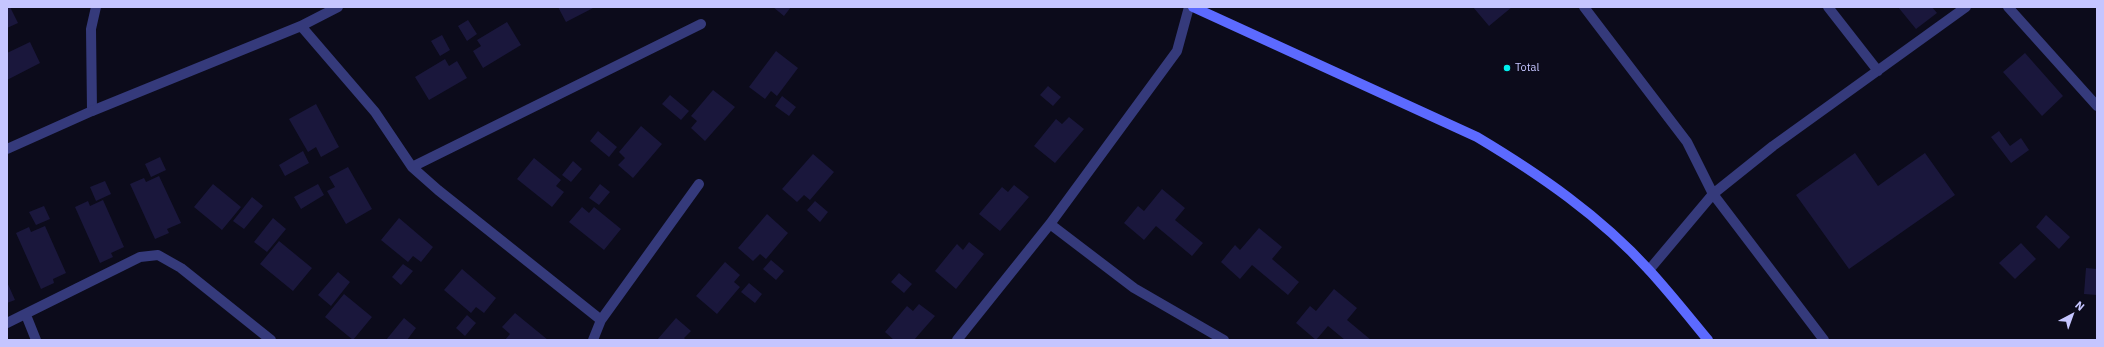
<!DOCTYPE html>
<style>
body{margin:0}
#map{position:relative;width:2104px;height:347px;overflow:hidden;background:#0c0b1b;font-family:"IBM Plex Sans",sans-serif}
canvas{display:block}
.frame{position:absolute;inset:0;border:8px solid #c5c5ff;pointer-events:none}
.north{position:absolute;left:2052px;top:295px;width:40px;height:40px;-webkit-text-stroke:3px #0c0b1b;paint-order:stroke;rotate:41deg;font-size:11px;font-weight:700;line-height:16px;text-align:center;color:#c5c5ff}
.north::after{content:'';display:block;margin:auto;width:14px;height:18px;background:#c5c5ff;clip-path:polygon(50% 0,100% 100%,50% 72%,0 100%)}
</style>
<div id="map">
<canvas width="2104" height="347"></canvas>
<div class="frame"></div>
<div class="north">N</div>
</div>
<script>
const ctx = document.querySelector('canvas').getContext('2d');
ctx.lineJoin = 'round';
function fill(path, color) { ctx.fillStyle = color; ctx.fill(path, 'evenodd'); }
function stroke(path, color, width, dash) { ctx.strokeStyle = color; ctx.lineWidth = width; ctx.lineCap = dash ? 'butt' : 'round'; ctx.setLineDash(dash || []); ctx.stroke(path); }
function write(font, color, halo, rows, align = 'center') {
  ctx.font = font + ' "IBM Plex Sans",sans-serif'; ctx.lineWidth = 3; ctx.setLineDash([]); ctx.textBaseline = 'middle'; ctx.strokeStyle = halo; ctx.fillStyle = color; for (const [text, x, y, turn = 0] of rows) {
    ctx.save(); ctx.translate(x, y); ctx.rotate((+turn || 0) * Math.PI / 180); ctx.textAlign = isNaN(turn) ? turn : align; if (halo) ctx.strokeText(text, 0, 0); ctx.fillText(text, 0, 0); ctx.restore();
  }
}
fill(new Path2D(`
 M7 7H10L18 23 7 28Z
 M558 7H595L566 22Z
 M773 7H791L784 16Z
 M1473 7H1512L1489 26Z
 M1898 7H1932L1937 13 1916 29Z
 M468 20 477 34 467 41 458 26Z
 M507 22 521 45 483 68 473 51 481 46 477 40Z
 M442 35 450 50 440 56 431 41Z
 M30 42 40 63 7 80V53Z
 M776 51 798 68 777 96 771 91 765 99 749 87Z
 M2025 53 2063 96 2042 116 2003 72Z
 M445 59 449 66 457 61 467 78 429 100 415 77Z
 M1048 86 1061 97 1053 106 1040 95Z
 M713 90 735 107 705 141 691 128 697 121 691 116Z
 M670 95 689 111 681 120 662 104Z
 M782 96 796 107 789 116 775 106Z
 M316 104 339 147 321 157 316 147 308 152 289 119Z
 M1069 117 1084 129 1055 163 1034 146 1056 119 1062 124Z
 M641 126 662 144 633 178 618 165 625 158 619 152Z
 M598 131 617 147 609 157 590 141Z
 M1999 131 2010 146 2021 138 2029 150 2011 163 1991 137Z
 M303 151 309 163 285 176 279 165Z
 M1855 153 1878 186 1925 153 1955 195 1849 269 1796 195Z
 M813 154 834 172 810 200 804 195 797 202 782 189Z
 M160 157 166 170 151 177 145 164Z
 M534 158 561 180 556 186 564 192 552 207 517 179Z
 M573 161 582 169 571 182 562 175Z
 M348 167 372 209 346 224 327 191 335 187 329 177Z
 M159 176 181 223 167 229 169 233 155 239 130 184 144 178 146 182Z
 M105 181 111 194 96 201 90 187Z
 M213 184 241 207 222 230 194 207Z
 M318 184 324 195 301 209 294 197Z
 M600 184 610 192 599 205 589 198Z
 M1014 185 1029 197 1000 231 979 214 1002 187 1008 192Z
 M1162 189 1185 208 1175 220 1203 243 1192 256 1156 226 1144 240 1124 223 1138 206 1144 211Z
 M252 197 263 206 244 229 233 221Z
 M103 200 124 247 111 253 113 257 100 263 75 207 88 201 90 206Z
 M815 201 828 212 820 222 807 210Z
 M44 206 50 219 36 225 29 212Z
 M582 207 589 213 594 207 621 229 604 250 569 222Z
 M767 214 788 233 766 259 760 254 753 261 738 248Z
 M2046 215 2070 237 2059 249 2036 227Z
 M273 218 286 229 267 252 254 242Z
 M399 218 433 247 421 262 413 256 408 262 381 240Z
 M45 226 66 273 53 279 54 283 41 289 16 233 29 227 31 232Z
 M1259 228 1282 247 1272 259 1299 282 1288 295 1252 265 1240 279 1221 262 1235 245 1240 250Z
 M279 241 312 268 293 291 260 264Z
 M969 242 984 254 956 289 935 271 957 244 963 250Z
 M2021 243 2036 259 2015 279 1999 263Z
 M771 260 784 271 776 280 763 269Z
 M725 262 740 275 734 282 740 287 717 314 696 296Z
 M403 264 413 271 401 285 392 277Z
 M2086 268 2097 269V295L2084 294Z
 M462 269 496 298 484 313 476 307 471 313 444 290Z
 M338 272 350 282 331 306 318 295Z
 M899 273 912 284 904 293 891 282Z
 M7 282 15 300 7 303Z
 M749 283 762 294 755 303 741 292Z
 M1334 289 1357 308 1347 320 1371 340H1345L1328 326 1316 340 1296 323 1310 306 1316 311Z
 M344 294 372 317 353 340 325 317Z
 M919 304 935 316 914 340H894L885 332 907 306 913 311Z
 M515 313 548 340H505L510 334 502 327Z
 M467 315 476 323 465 336 456 328Z
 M404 318 416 328 407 340H386Z
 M676 318 691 331 684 338 686 340H657Z`), '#1a173c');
stroke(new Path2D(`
 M92 111 91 29 96 7`), '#353a7b', 10);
stroke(new Path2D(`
 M1584 7 1687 142 1713 194 1824 340
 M1828 7 1878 71
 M2008 7 2097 106
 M301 26 375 112 412 167 438 190 601 320
 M7 149 92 111 301 26 338 7
 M412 167 701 24
 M1050 224 1134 288 1224 340
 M1649 270 1713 194 1773 146 1966 7
 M26 315 36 340
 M7 323 140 257 158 255 181 268 271 340
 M593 340 601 320 699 184
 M957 340 1050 224 1177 51 1189 7`), '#353a7b', 10);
stroke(new Path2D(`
 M1193 7 1477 137C1539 174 1600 216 1649 270 1670 293 1689 317 1708 340`), '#5c6aff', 10);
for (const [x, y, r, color] of [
 [1507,68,4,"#00f0ed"]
]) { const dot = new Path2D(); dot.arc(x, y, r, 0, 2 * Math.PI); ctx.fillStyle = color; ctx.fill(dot); stroke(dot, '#0c0b1b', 1.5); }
write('11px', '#c5c5ff', '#0c0b1b', [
 ["Total",1515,68]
], 'left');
</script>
